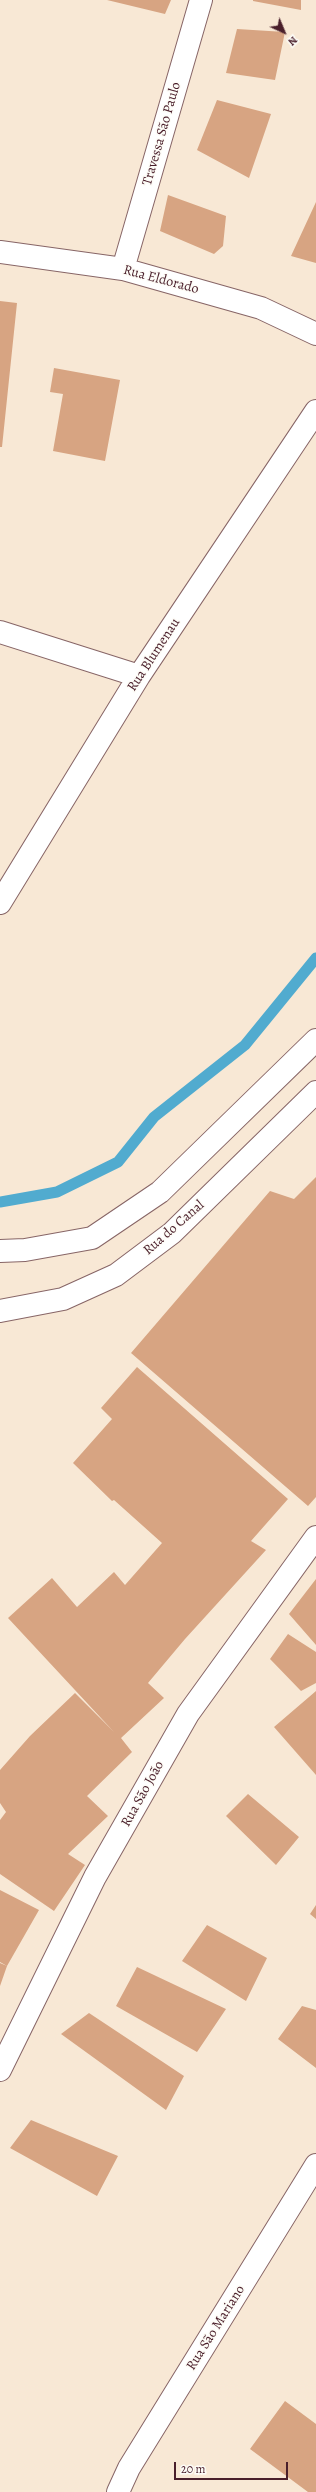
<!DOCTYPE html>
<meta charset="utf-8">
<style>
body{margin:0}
#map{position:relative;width:316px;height:2492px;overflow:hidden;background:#f8e8d5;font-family:Alegreya,serif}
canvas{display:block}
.north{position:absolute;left:264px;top:12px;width:40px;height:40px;-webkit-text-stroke:3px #fdfcf7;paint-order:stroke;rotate:136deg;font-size:11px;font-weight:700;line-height:16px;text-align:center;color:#4a1f2b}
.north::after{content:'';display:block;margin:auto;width:14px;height:18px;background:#4a1f2b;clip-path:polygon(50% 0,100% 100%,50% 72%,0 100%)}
.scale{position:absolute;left:174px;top:2462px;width:114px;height:18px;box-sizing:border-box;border:2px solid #4a1f2b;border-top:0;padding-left:5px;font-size:12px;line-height:14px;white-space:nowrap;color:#4a1f2b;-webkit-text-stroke:3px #fdfcf7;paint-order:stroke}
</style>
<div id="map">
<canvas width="316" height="2492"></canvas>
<div class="north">N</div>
<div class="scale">20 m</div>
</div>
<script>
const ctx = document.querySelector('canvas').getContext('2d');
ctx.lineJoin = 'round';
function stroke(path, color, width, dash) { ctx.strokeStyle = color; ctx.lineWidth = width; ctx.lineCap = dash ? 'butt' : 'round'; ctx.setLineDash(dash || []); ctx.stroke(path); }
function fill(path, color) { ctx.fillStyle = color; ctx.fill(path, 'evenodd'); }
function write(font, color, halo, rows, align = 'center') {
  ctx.font = font + ' Alegreya,serif'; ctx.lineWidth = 3; ctx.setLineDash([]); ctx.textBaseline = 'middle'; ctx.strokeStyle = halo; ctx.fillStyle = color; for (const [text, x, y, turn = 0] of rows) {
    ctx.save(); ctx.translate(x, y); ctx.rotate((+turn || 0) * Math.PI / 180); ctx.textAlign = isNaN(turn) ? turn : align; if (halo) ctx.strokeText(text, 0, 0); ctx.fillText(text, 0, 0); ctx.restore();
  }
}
stroke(new Path2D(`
 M0 1202 57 1192 118 1162 154 1117 245 1045 316 958`), '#51abcf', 11);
fill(new Path2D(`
 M107 0H171L165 14Z
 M253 0H301V10L253 1Z
 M237 29 285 32 275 80 226 73Z
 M217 100 271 114 249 178 197 150Z
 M168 195 226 216 223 246 214 254 160 231Z
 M316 202V263L291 256Z
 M0 301 17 303 2 447H0Z
 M54 368 120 380 105 461 53 451 63 394 50 392Z
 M316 1177V1497L308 1506 131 1353 270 1191 294 1199Z
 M137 1367 288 1499 251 1541 266 1550 185 1639 148 1683 164 1698 121 1738 132 1752 87 1796 108 1816 68 1854 85 1865 54 1911 0 1874V1820L6 1812 0 1803V1770L30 1736 75 1693 114 1732 8 1618 52 1578 77 1607 114 1572 125 1585 162 1543 114 1500 112 1501 73 1463 112 1419 101 1408Z
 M316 1579V1645L289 1614Z
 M288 1634 316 1652V1683L301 1691 270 1659Z
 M316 1691V1775L274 1727Z
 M248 1794 299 1837 276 1865 226 1816Z
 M0 1890 39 1910 7 1966 0 1962Z
 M316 1905V1919L310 1914Z
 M207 1925 267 1958 246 2001 182 1961Z
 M0 1963 7 1966 0 1986Z
 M137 1967 226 2009 197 2052 116 2006Z
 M302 2006 316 2010V2068L278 2039Z
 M89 2013 184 2076 166 2110 61 2034Z
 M31 2120 118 2156 97 2196 10 2148Z
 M285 2401 316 2424V2492H308L250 2449Z`), '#d7a482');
const minor = new Path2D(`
 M0 252 123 269 261 308 316 334
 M123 269 201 0
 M0 632 139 676
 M0 903 139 676 316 411
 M0 1251 25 1250 92 1238 160 1192 316 1040
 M0 1311 63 1299 116 1275 172 1233 316 1092
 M0 2070 95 1877 188 1714 316 1537
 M118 2492 129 2468 316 2165`);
stroke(minor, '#876566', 24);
stroke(minor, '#fff', 22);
write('14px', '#4a1f2b', '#fdfcf7', [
 ["Travessa São Paulo",162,134,-74],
 ["Rua Eldorado",161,280,15],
 ["Rua Blumenau",154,655,-57],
 ["Rua do Canal",174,1228,-41],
 ["Rua São João",143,1794,-61],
 ["Rua São Mariano",216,2328,-58]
]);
</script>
